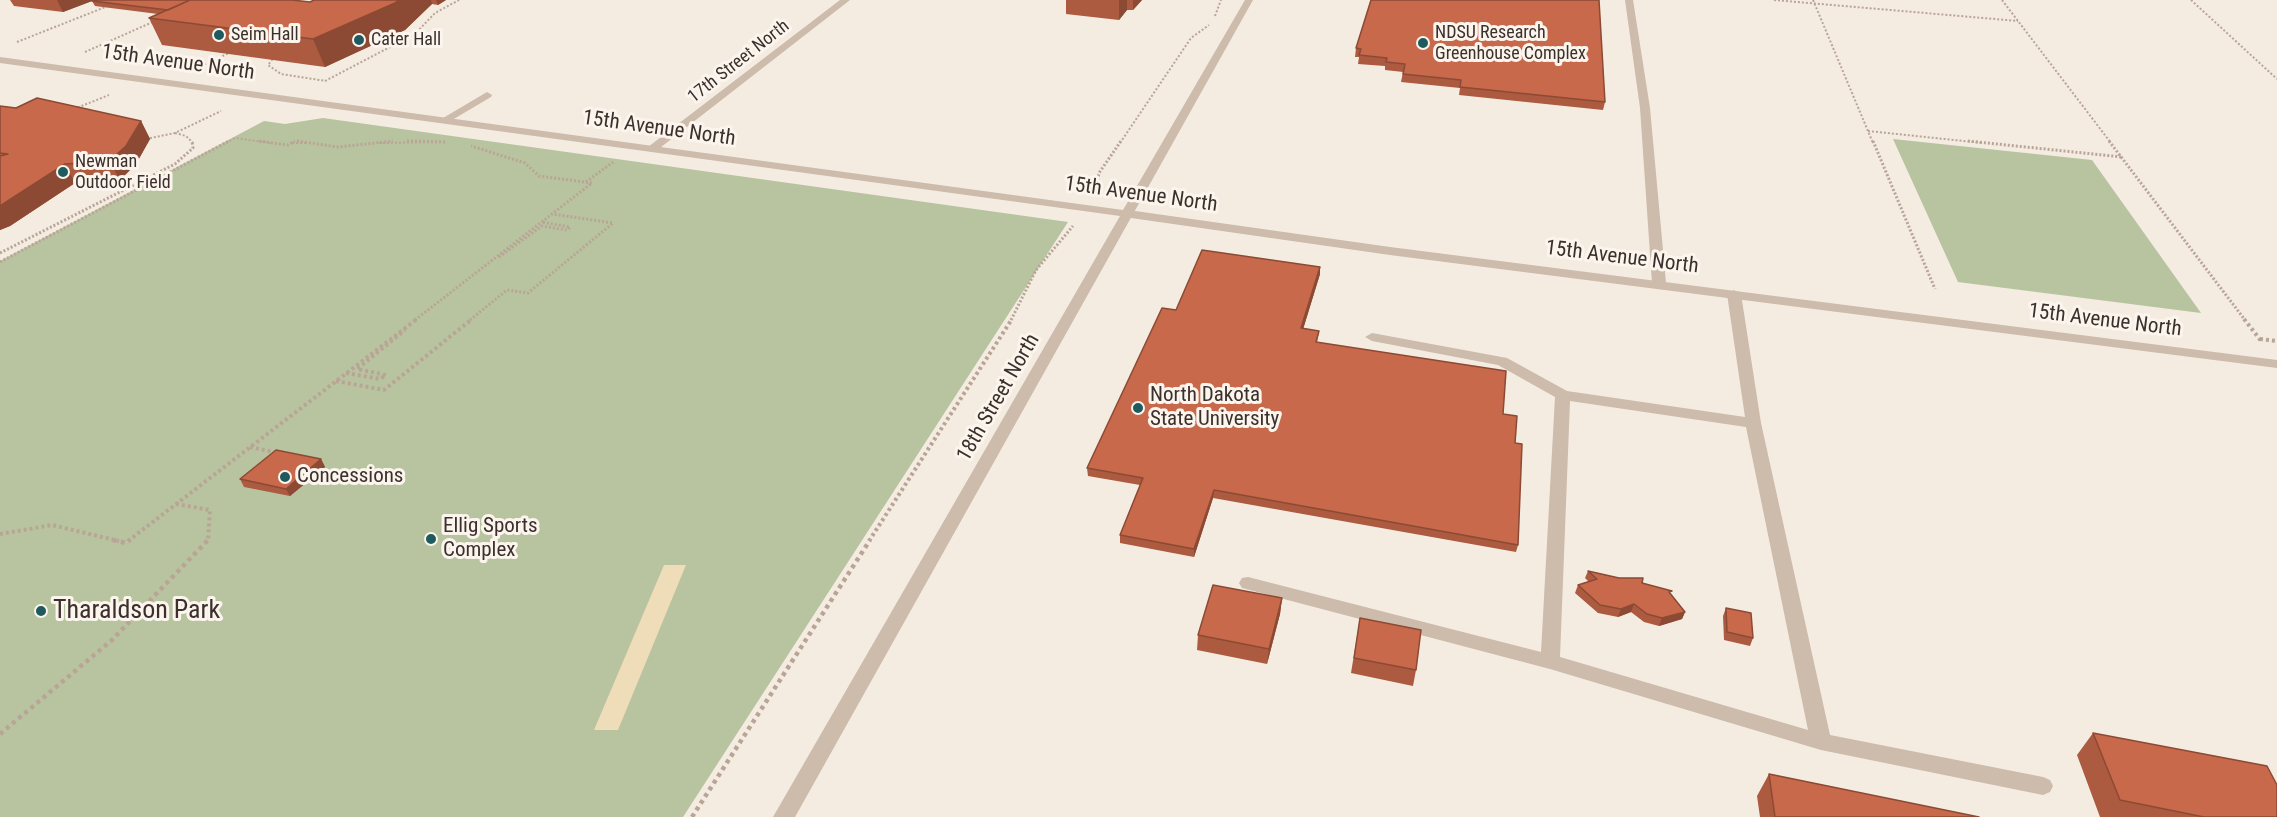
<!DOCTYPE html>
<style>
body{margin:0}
canvas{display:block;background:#f4ebe1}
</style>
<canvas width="2277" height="817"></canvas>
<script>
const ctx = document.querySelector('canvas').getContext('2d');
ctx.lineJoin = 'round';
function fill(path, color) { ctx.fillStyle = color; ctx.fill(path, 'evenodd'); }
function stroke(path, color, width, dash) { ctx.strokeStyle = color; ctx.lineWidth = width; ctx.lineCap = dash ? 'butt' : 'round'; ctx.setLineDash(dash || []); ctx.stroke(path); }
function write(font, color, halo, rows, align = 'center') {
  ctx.font = font + ' "Roboto Condensed",sans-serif'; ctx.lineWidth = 6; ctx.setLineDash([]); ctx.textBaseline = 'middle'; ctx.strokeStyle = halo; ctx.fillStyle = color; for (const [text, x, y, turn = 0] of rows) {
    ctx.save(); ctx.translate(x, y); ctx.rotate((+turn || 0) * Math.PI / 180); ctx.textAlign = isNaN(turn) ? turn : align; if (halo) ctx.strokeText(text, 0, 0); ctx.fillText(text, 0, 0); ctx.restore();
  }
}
fill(new Path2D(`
 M323 118 1068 222 683 817H0V261L264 121 285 124Z
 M1893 139 2092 160 2201 313 1958 282Z`), '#b8c4a0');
fill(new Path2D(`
 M664 565H686L618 730H594Z`), '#efdcb8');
stroke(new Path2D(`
 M1774 0 2018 21
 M1813 0 1873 143
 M2002 0 2111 143
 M2191 0 2277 79
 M1215 16 1221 0
 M17 42 108 6
 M85 52 155 21
 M275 56 268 65 281 74 326 81
 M197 68 231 52
 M325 81 415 34 435 13 459 0
 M74 109 109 95
 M1868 131 1983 143
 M175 133 186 136 193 143
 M146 139 175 133 221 111
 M226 143 235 138 271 143
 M292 143H307
 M379 143 446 142
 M1120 143 1191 38 1209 25`), '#b9a596', 2, [2, 2]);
stroke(new Path2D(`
 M259 141 288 145 295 141
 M297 141 338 147 393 141
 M407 141 446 142
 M1873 141 1935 289
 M1968 141 2122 157
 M2109 141 2245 320
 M586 182 613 162
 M1095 192 1099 173 1121 141
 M0 253 175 164 193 148 192 141
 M499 257 542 226 567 230 570 227 541 222
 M0 262 229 141
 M415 320 592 183 539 176 525 163 471 146
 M470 320 507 290 528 293 613 223 552 214
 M1011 320 1036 270 1073 226`), '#b9a596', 3, [2, 2]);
stroke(new Path2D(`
 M2244 319 2262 342
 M2260 339 2277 341
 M346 373 380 379 386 375 357 369 405 330
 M336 381 384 390 472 319
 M250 447 278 453
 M176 504 210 510 208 541
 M0 534 52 525 119 541
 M128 541 417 319
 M869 541 1012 319`), '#b9a596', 4, [3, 3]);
stroke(new Path2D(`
 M113 540 126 543 130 540
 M0 734 112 640 208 540
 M692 817 870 540`), '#b9a596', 4.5, [4, 4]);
fill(new Path2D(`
 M1625 0H1633L1650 108 1666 283 1659 287 1652 283 1640 108Z
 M487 92 492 95 491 97 447 123 438 121Z
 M1734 290 1741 294 1761 423 1830 735 2043 777 2050 780 2053 786 2050 792 2043 795 1821 750 1550 669 1242 588 1239 583 1242 578 1248 577 1541 652 1555 397 1498 365 1372 341 1365 337 1372 333 1507 358 1567 391 1745 417 1727 294ZM1570 401 1746 427 1808 730 1560 657Z`), '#cdbbac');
fill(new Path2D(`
 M840 0H850L656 151H648V147Z
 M1128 210 1390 247 2277 360V368L1390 255 1124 217V211Z`), '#cdbbac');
fill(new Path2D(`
 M1245 0H1253L795 817H773L1120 216 0 63V57L1123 210Z`), '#cdbbac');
fill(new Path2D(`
 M10 0H292L310 2 314 0H446L438 5 432 4 405 30 325 67 162 45 149 18 158 14 95 6 92 1 63 12 14 6Z
 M1066 0H1142L1133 10H1127L1119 20 1066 14Z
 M1371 0 1605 102 1603 110 1459 95 1460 88 1401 82 1403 72 1385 70V66L1358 64 1359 57H1355L1356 48Z
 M0 106 141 121 150 139 136 164 120 180 75 183 10 226 0 230Z
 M1320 274 1303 329 1319 331 1317 342 1503 414 1515 443 1518 545 1516 552 1213 498 1194 557 1120 543V535L1140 485 1088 476 1087 468 1176 310Z
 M321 459 325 467 290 496 244 487 240 479Z
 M1588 571 1642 583 1671 594 1685 612 1682 619 1659 626 1644 622 1631 612 1618 617 1598 613 1575 593 1578 585 1589 582 1585 578Z
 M1282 598 1280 614 1267 664 1197 650 1198 635Z
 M1726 608 1753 638 1750 646 1724 640 1723 616Z
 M1360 618 1416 670 1413 686 1351 673Z
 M2093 733 2277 817H2100L2077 755Z
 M1769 774 1979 817H1760L1757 796Z`), '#ac5a40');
fill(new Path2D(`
 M57 0H96L92 1 63 12Z
 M399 0H431L432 4 405 30 325 67 313 39Z
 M436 0H446L438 5Z
 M1119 0H1127V10L1119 20Z
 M1133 0H1142L1133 10Z
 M141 121 150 139 136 164 120 180 109 161Z
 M65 164 75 183 10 226 0 230V206Z
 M1320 267V274L1301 336V328Z
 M321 459 325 467 290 496 286 489Z
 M1214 490 1213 498 1194 557V549Z
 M1282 598 1280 614 1267 664 1269 649Z
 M1634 604 1631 612 1618 617 1621 609Z
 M1685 612 1682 619 1659 626 1662 618Z`), '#8c4a34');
const building = new Path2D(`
 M93 0H190L168 10 92 1Z
 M190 0H292L310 2 314 0H399L395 3 313 39 149 18Z
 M1371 0H1599L1605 102 1460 87 1461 80 1403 74 1405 64 1386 62 1387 58 1359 55 1361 49 1356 48Z
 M37 98 141 121 126 146 109 161 65 164 0 206V156L8 154 0 153V106L16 108Z
 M1202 250 1320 267 1301 328 1319 331 1316 342 1506 371 1503 414 1517 416 1515 443 1522 444 1518 545 1214 490 1194 549 1120 535 1143 478 1087 468 1162 308 1176 310Z
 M276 450 321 459 286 489 240 479Z
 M1588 571 1619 578H1643L1642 583 1672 591 1669 592 1685 612 1662 618 1647 614 1634 604 1621 609 1600 605 1578 585 1597 579Z
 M1213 585 1282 598 1269 649 1198 635Z
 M1726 608 1751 613 1753 638 1727 632Z
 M1360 618 1421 630 1416 670 1354 658Z
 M2093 733 2267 766 2277 785V817H2204L2120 800Z
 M1769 774 1979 817H1775Z`);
fill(building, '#c8694b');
stroke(building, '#8c4a34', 1.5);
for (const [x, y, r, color] of [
 [219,35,6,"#1f5a5e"],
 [359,40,6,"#1f5a5e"],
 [1423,43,6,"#1f5a5e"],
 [63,172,6,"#1f5a5e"],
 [1138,408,6,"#1f5a5e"],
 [285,477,6,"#1f5a5e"],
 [431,539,6,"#1f5a5e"],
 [41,611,6,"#1f5a5e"]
]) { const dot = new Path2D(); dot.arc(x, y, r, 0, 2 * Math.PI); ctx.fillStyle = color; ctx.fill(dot); stroke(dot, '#fbf5ee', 2); }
write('18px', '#3b302b', '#fbf5ee', [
 ["NDSU Research",1435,33],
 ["Greenhouse Complex",1435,54],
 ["Seim Hall",231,35],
 ["Cater Hall",371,40],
 ["Newman",75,162],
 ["Outdoor Field",75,183]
], 'left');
write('18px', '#3b302b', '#fbf5ee', [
 ["17th Street North",739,62,-38]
]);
write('21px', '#3b302b', '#fbf5ee', [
 ["15th Avenue North",178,63,8],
 ["15th Avenue North",659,129,8],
 ["15th Avenue North",1141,195,8],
 ["15th Avenue North",1622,258,7],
 ["15th Avenue North",2105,321,7],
 ["18th Street North",999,398,-60]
]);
write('21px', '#3b302b', '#fbf5ee', [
 ["North Dakota",1150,396],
 ["State University",1150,420],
 ["Concessions",297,477],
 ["Ellig Sports",443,527],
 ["Complex",443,551]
], 'left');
write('26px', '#3b302b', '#fbf5ee', [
 ["Tharaldson Park",53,611]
], 'left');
</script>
